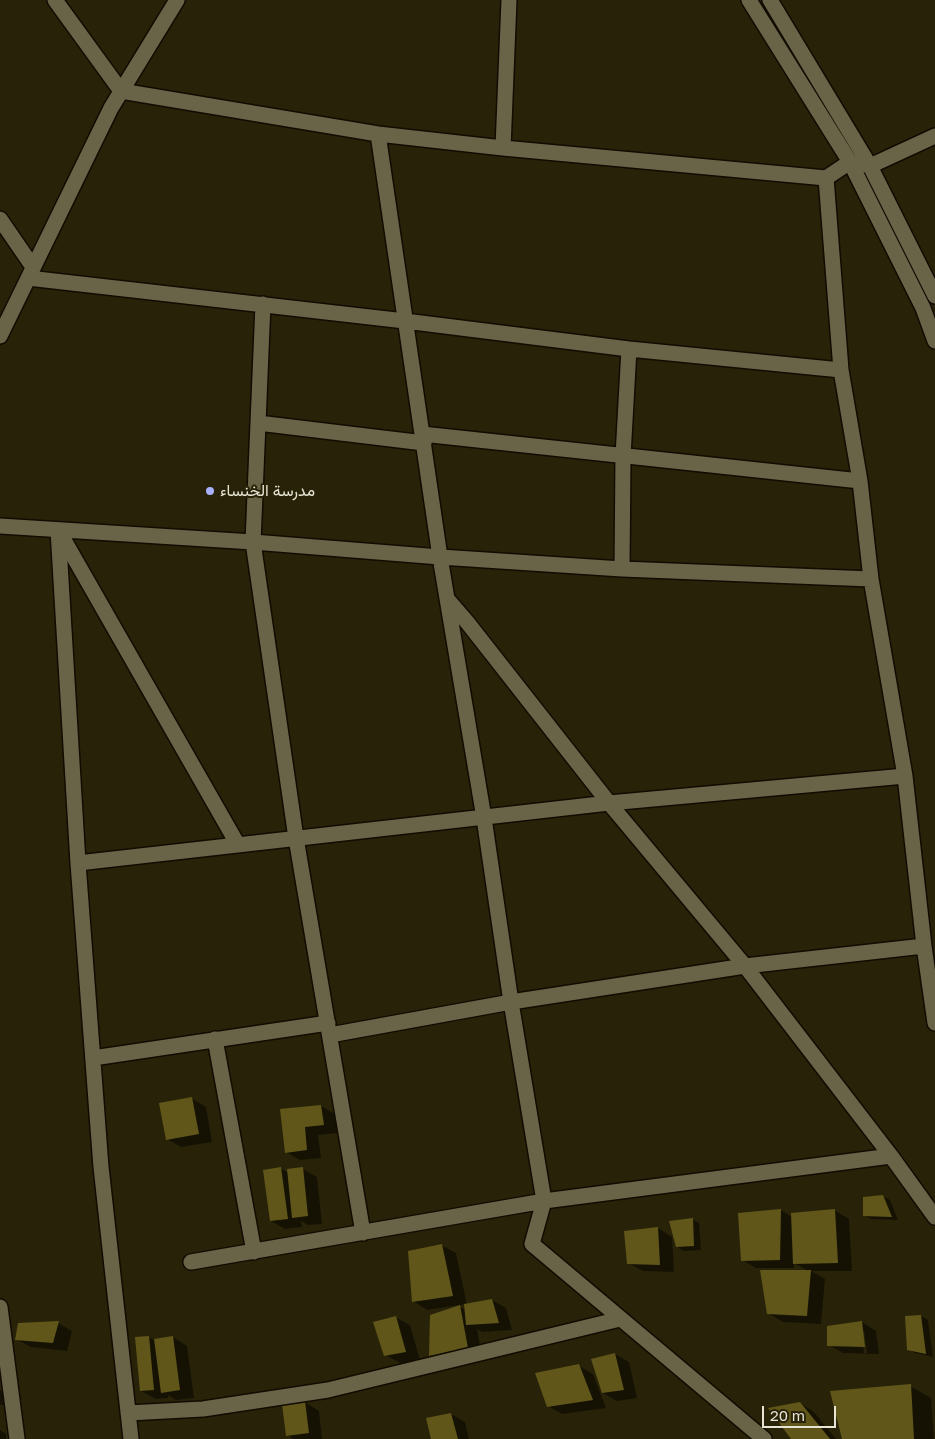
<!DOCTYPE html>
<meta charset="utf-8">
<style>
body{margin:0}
#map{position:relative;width:935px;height:1439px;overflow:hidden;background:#282308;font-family:"Golos Text",sans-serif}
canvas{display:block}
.scale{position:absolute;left:762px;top:1406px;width:74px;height:22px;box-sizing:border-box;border:2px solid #e7e4d4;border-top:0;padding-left:6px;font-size:15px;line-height:18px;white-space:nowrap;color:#e7e4d4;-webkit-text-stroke:4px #282308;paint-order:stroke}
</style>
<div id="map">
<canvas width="935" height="1439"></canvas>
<div class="scale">20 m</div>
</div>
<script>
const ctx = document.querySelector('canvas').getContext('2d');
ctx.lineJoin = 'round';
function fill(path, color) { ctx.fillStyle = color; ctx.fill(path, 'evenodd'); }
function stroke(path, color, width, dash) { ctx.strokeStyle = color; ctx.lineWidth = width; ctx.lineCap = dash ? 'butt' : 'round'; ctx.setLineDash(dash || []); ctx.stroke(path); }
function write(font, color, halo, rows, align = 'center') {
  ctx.font = font + ' "Golos Text",Vazirmatn,sans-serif'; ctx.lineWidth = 4; ctx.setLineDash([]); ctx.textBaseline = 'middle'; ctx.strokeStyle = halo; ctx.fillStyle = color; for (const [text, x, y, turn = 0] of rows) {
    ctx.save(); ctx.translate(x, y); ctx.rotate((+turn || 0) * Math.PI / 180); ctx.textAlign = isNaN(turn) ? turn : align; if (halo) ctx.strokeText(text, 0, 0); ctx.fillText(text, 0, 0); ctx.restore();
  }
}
fill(new Path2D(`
 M191 1098 206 1107 212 1142 181 1147 167 1139Z
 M321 1106 335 1114 338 1133 318 1135 321 1158 300 1160 286 1152 281 1110Z
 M281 1169 289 1173 303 1169 317 1177 322 1224 308 1225 301 1221 302 1227 285 1229 271 1221Z
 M883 1196 890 1200 898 1220 871 1219 864 1215Z
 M781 1210 792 1217 834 1210 849 1219 852 1271H811L825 1279 821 1324 783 1322 768 1313 808 1271 794 1263V1268H756L742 1260 739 1214Z
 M692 1219 699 1223 701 1250 684 1251 677 1247Z
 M658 1228 672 1237 674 1272 643 1271 628 1263 625 1232Z
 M441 1245 456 1253 467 1305 492 1300 506 1308 512 1330 482 1332 477 1329 482 1356 445 1364 430 1355 460 1307 466 1310V1304L427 1310 413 1301Z
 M921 1316 928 1320 933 1357 915 1353 908 1349Z
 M395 1317 410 1325 420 1360 400 1363 385 1355Z
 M862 1322 876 1331 879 1354 843 1353 829 1345ZM862 1331H864L867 1353H864Z
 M58 1323 72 1331 67 1351 31 1347 16 1339Z
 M149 1337 154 1340 173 1337 187 1346 194 1398 176 1400 168 1395V1398L156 1399 141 1391Z
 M615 1354 629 1362 637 1398 617 1401 603 1393Z
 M579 1366 593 1374 606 1408 562 1414 548 1406Z
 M910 1386 931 1398 934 1439H844Z
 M0 1390 6 1393 5 1405H0Z
 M305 1402 319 1411 322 1439H294L287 1435Z
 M800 1403 814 1412 836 1439H793Z
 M451 1414 465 1422 469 1439H432Z
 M0 1430 6 1434V1439H0Z`), '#0007');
fill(new Path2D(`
 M192 1097 199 1134 166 1140 159 1103Z
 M321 1105 324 1125 305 1127 307 1150 285 1153 280 1109Z
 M281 1167 288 1219 270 1221 263 1170Z
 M303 1167 308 1216 292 1218 287 1169Z
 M883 1195 892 1217 863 1216V1197Z
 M781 1209 780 1260 741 1261 738 1213Z
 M835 1209 838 1263 793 1264 791 1213Z
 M693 1218 694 1246 676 1247 669 1221Z
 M658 1227 660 1265 627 1264 624 1231Z
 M442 1244 453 1296 412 1302 408 1251Z
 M760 1270H811L807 1316 767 1314Z
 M492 1299 499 1323 466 1325 464 1304Z
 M460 1305 468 1348 429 1356 430 1315Z
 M921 1315 926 1354 907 1350 905 1316Z
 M396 1316 406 1352 384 1356 373 1322Z
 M59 1321 53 1343 15 1340 18 1323Z
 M862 1321 865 1347 827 1346V1326Z
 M149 1336 154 1390 140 1391 135 1337Z
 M173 1336 180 1390 161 1393 154 1339Z
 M615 1353 624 1390 602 1393 591 1359Z
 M579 1364 593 1400 547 1407 535 1373Z
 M911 1384 914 1439H842L830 1391Z
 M305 1401 309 1433 286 1436 282 1404Z
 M800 1402 830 1439H791L768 1408Z
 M451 1413 458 1439H431L426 1418Z`), '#615619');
const minor = new Path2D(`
 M55 0 121 91 378 134 503 148 826 178 850 162 870 166 935 136
 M749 0 850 162 923 308 935 341
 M770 0 870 166 935 296
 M378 134 440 557 484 818 511 1002 544 1201 532 1244 764 1439
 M503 148 509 0
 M826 178 841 370 860 481 871 579 905 776 924 946 935 1023
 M0 219 33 267
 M28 278 405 321 629 349 841 370
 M263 304 253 542 296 838 363 1233
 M0 336 111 108 177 0
 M258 423 424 443
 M422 434 860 481
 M0 526 253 542 440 557 622 569 871 579
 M58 530 78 863 101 1167 131 1439
 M60 533 238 845
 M622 569 623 456 629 349
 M448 600 467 622 609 803 745 966 891 1156 935 1217
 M78 863 609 803 905 776
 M330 1035 511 1002 745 966 924 946
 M215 1039 254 1252
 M93 1058 328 1023
 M191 1262 544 1201 891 1156
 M0 1307 17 1439
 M128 1413 203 1409 328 1390 620 1319`);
stroke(minor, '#110c00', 18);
stroke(minor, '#696448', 15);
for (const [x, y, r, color] of [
 [210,491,5,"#a9b0fc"]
]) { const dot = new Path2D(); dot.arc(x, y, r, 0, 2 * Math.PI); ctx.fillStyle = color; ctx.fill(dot); stroke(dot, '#282308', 2); }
write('16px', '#e7e4d4', '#282308', [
 ["مدرسة الخنساء",220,491]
], 'left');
</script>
